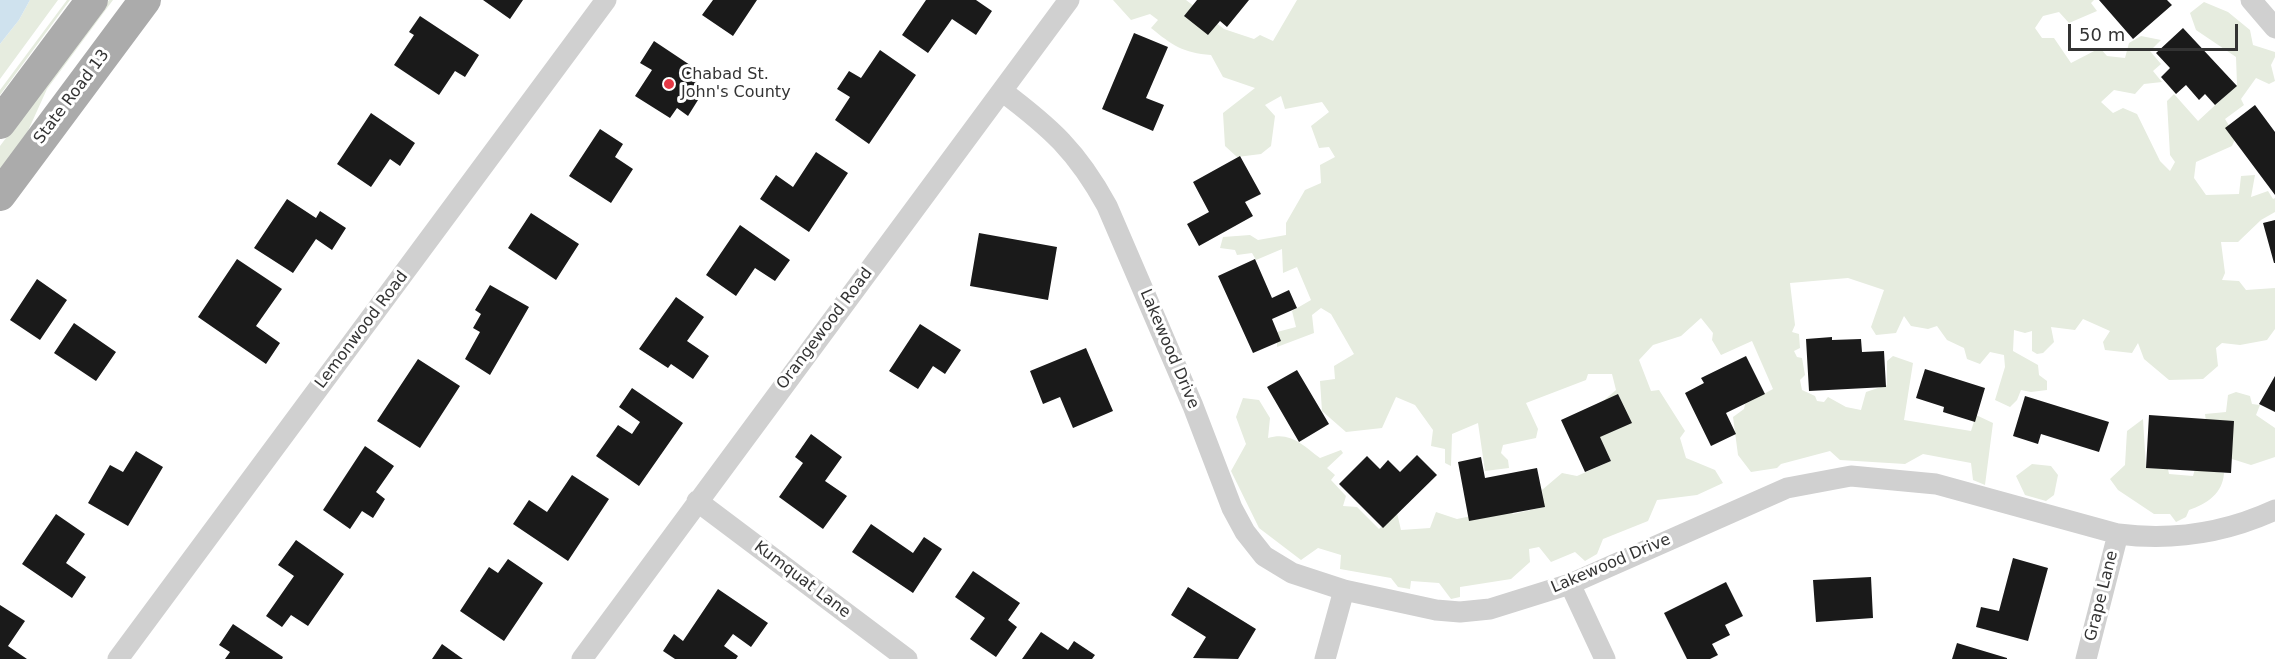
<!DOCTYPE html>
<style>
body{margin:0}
#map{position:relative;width:2275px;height:659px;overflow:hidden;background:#fff;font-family:"DejaVu Sans",sans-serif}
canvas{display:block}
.scale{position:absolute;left:2068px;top:24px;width:170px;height:27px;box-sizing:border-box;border:3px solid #333;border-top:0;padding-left:8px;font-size:18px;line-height:21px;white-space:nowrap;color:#333;-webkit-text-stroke:4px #fff;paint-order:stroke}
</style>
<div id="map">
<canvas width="2275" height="659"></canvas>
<div class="scale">50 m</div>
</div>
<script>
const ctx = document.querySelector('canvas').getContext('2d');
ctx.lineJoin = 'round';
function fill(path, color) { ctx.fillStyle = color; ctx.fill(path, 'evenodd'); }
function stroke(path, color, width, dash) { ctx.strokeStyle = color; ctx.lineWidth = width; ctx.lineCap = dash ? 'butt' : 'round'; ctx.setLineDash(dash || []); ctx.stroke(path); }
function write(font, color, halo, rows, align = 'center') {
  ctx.font = font + ' "DejaVu Sans",sans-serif'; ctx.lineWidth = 6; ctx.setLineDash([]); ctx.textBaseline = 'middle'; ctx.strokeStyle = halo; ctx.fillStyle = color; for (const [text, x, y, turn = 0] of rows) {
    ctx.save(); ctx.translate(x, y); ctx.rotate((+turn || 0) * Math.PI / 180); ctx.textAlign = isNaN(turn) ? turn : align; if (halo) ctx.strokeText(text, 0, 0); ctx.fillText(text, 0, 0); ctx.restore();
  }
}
fill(new Path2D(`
 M30 0H58L0 79V44L19 20Z
 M67 0H70L0 95V90Z
 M109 0H113L47 89 22 144 0 173V146Z
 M1113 0H1186L1224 29 1254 39 1260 35 1273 41 1297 0H2094L2091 3 2097 11 2069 23 2059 12 2043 16 2035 28 2042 38H2054L2071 63 2100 48 2107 56 2125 58 2129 43 2141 36 2161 40 2150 51 2161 64 2153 71 2162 82 2144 84 2135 94 2114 90 2101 102 2113 113 2123 108 2137 114 2160 161 2170 171 2175 162 2170 155 2167 101 2174 94 2198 121 2237 85 2236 57 2196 30 2190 13 2204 2 2228 12 2250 30 2253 45 2275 52V57L2271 65 2275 81 2269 84 2256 78 2241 99 2244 105 2225 119 2236 137 2232 146 2196 162 2194 178 2206 195 2239 194 2241 176 2255 175 2251 197 2268 191 2273 199 2275 198V212L2261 220 2238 242H2221L2225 273 2222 280 2239 281 2246 290 2275 288V329L2267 340 2240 345 2222 343 2216 348 2218 366 2203 379 2169 380 2144 359 2138 343 2132 353 2105 350 2103 342 2110 331 2083 319 2075 330 2051 327 2054 342 2043 353 2037 354 2032 351V331L2025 333 2014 330 2013 351 2038 365 2039 375 2047 381V390L2031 392 2021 390 2017 400 2010 407 1995 400 2005 367 2004 355 1990 352 1980 364 1967 359 1964 348 1947 340 1937 326 1928 329 1911 326 1904 316 1896 333 1876 335 1871 327 1884 290 1848 278 1790 283 1795 325 1792 332 1799 334 1800 348 1794 351 1797 357 1802 358 1805 375 1800 380 1802 390 1815 396 1817 401 1824 402 1828 397 1846 407 1861 410 1866 392 1887 385V361L1893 356 1913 363 1904 420 1971 431 1976 415 1993 423 1985 485 1973 480 1971 463 1923 454 1905 464 1840 460 1830 451 1781 464 1777 468 1751 472 1738 455 1733 417 1744 409 1745 404 1773 389 1752 341 1721 355 1712 340 1713 333 1701 318 1681 336 1653 345 1639 360 1651 391 1659 390 1685 431 1680 438 1686 458 1715 470 1723 483 1697 495 1657 500 1648 521 1603 539 1597 554 1585 561 1575 552 1551 562 1539 547 1529 549 1530 562 1511 579 1460 587V597L1451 599 1439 583 1411 581 1410 589 1398 587 1391 578 1340 569 1341 555 1318 548 1301 560 1259 528 1231 471 1246 444 1236 417 1243 398 1259 400 1270 418 1268 438C1290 431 1303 445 1320 458L1341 450 1343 453 1327 468 1335 475 1331 480 1346 496 1343 506 1357 507 1379 529 1397 513 1401 530 1430 528 1436 512 1457 519 1510 508 1513 514 1544 507 1542 490 1562 473 1577 476 1611 461 1599 436 1602 402 1616 390 1612 374H1588L1586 380 1526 403 1538 429 1536 438 1503 445 1501 453 1508 460 1509 468 1485 471 1478 423 1452 434 1451 466 1445 463V449L1431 446 1433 430 1415 405 1396 397 1382 428 1346 432 1322 411 1320 381 1335 379 1334 366 1354 354 1331 314 1321 308 1312 315 1314 333 1277 347V332L1296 327 1292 311 1311 300 1297 267 1283 273 1282 249 1256 260 1252 253 1237 255 1235 250 1220 248 1223 237 1250 235 1258 240 1286 235V223L1305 190 1321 183 1320 165 1335 157 1329 147 1319 148 1311 126 1329 112 1322 102 1285 109 1281 96 1265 105 1275 116 1271 146 1261 154 1237 157 1225 146 1223 113 1255 88 1223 77 1211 55C1183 53 1172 45 1151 28L1158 20 1150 14 1131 20Z
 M2236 392 2250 396 2252 404 2260 405 2256 415 2275 428V457L2251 465 2232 459 2207 430 2205 414 2226 412 2228 395Z
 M2143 419 2146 468 2168 469 2169 474 2193 476 2195 469 2224 473C2223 493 2207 504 2189 510L2186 517 2176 522 2170 514H2154L2118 490 2110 479 2125 465 2127 431Z
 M2032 464 2051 466 2058 475 2054 495 2046 501 2025 495 2016 476Z`), '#e6ecdf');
fill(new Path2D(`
 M0 0H30L19 20 0 44Z`), '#cfe2ee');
fill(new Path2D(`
 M483 0H523L510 19Z
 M713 0H757L733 36 702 15Z
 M926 0H976L992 11 976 35 952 19 928 53 902 35Z
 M1197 0H1249L1227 27 1220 21 1208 35 1184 16Z
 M2099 0H2167L2172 5 2133 39Z
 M420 16 479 55 465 77 455 71 439 95 394 65 414 35 409 32Z
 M2183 28 2237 86 2215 105 2205 94 2199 100 2186 85 2176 94 2161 77 2170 68 2156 53Z
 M1134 33 1168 47 1146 98 1164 105 1153 131 1102 109Z
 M654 41 702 73 688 94 698 100 688 116 677 108 670 118 635 96 652 70 640 63Z
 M880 50 916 75 869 144 835 120 850 97 837 89 849 71 861 78Z
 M2255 105 2275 132V195L2225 128Z
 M371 113 415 143 400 166 390 159 371 187 337 164Z
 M600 129 623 144 615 157 633 169 611 203 569 176Z
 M816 152 848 173 809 232 760 199 776 175 793 187Z
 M1240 156 1261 194 1245 202 1253 216 1199 246 1187 224 1209 212 1193 182Z
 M287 199 316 218 320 211 346 228 332 250 316 239 293 273 254 248Z
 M531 213 579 244 556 280 508 248Z
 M2275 220V263H2274L2263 223Z
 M740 225 790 260 775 281 755 268 736 296 706 275Z
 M979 233 1057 247 1048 300 970 286Z
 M237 259 282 289 256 326 280 343 266 364 198 317Z
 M1255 259 1272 298 1289 290 1297 308 1272 319 1281 341 1253 353 1218 276Z
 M37 279 67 300 40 340 10 320Z
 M490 285 529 307 490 375 465 359 480 332 473 328 481 314 475 310Z
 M676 297 704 317 687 341 709 356 693 379 671 364 668 368 639 349Z
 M74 323 116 352 96 381 54 353Z
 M920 324 961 350 945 374 933 366 918 389 889 371Z
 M1832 337V340L1861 339 1862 352 1884 351 1886 387 1809 391 1806 339Z
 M1086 348 1113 411 1073 428 1060 397 1043 404 1030 371Z
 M1746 356 1765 394 1726 413 1736 434 1711 446 1685 393 1704 383 1701 378Z
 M418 359 460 386 420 448 377 421Z
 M1925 369 1985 388 1975 422 1943 412 1944 407 1916 398Z
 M1297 370 1329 424 1299 442 1267 387Z
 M2275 376V412L2259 404Z
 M632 388 683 423 639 486 596 456 618 425 632 434 640 422 619 407Z
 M1618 394 1632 423 1600 437 1611 461 1585 472 1561 420Z
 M2025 396 2109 422 2099 452 2041 434 2038 444 2013 436Z
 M2149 415 2234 421 2231 473 2146 468Z
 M811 434 842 457 825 481 847 496 823 529 779 497 803 463 795 457Z
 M365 446 394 466 376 492 385 499 373 518 362 511 350 529 323 510Z
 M136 451 163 467 128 526 88 503 110 465 123 472Z
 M1417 455 1437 475 1383 528 1339 484 1367 456 1380 469 1388 460 1400 472Z
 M1481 457 1485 478 1537 468 1545 507 1469 521 1458 462Z
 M572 475 609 499 568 561 513 524 529 500 547 512Z
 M56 514 85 534 66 563 86 577 72 598 22 564Z
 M871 524 913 553 924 537 942 549 913 593 852 552Z
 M296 540 344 574 308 626 291 615 282 627 266 616 294 576 278 565Z
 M2013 558 2048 568 2028 641 1976 627 1981 607 1999 611Z
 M508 559 543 583 504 641 460 611 489 567 498 573Z
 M973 571 1020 603 1008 620 1017 627 996 657 970 639 985 618 955 597Z
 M1871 577 1873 618 1816 622 1813 580Z
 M1726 582 1743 616 1725 625 1730 635 1712 644 1718 655 1710 659H1687L1664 613Z
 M1188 587 1256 629 1238 659 1193 658 1206 637 1171 615Z
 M718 589 768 623 751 647 733 634 724 646 738 656 736 659H675L663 651 674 634 683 641Z
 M0 605 25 621 8 646 27 659H0Z
 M233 624 283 657 282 659H225L230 652 219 645Z
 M1041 632 1068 650 1074 641 1095 655 1092 659H1022Z
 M1957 643 2007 658V659H1952Z
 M442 644 463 659H432Z`), '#1a1a1a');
stroke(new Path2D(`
 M2251 0 2275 28
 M1002 91C1051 128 1077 151 1107 206L1193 406 1232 508 1245 532 1264 556 1292 573 1344 590 1436 610 1460 612 1490 609 1570 584 1787 488 1851 476 1936 484 2118 534C2173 541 2225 533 2275 510
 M697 501 907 659
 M1570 584 1605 659
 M118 659 606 0
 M582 659 1069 0
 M1325 659 1344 590
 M2086 659 2118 534`), '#d0d0d0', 21);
stroke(new Path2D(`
 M0 123 92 0
 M0 195 145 0`), '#ababab', 32);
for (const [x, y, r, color] of [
 [669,84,6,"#e63946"]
]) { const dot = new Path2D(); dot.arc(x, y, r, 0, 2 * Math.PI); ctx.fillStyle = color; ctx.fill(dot); stroke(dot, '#fff', 2); }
write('16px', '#333', '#fff', [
 ["Chabad St.",681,75],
 ["John's County",681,93]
], 'left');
write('16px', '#333', '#fff', [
 ["State Road 13",72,97,-53],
 ["Orangewood Road",825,329,-53],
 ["Lemonwood Road",362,330,-53],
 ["Lakewood Drive",1169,349,67],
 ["Lakewood Drive",1611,564,-23],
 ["Kumquat Lane",802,580,37],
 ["Grape Lane",2102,596,-76]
]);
</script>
